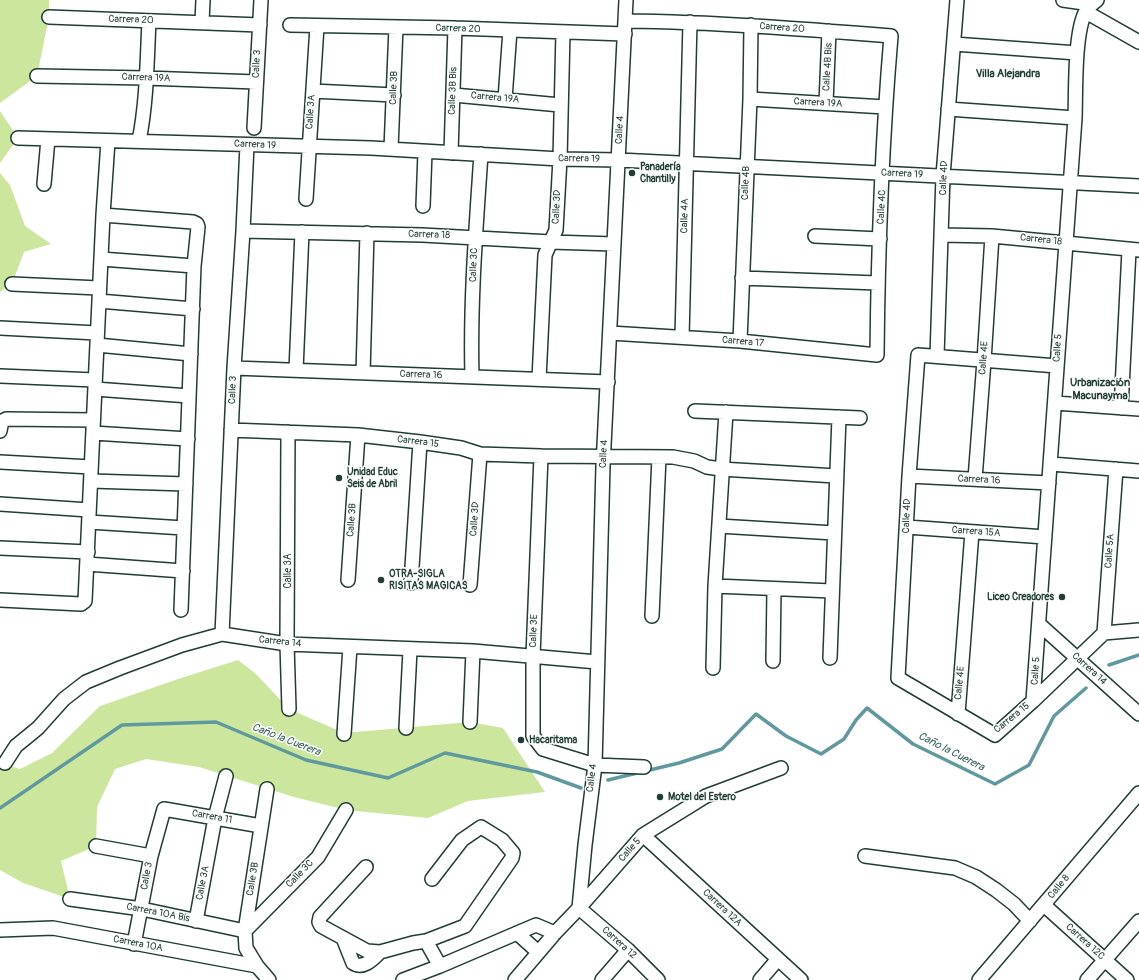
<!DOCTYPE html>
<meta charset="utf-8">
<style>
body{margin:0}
canvas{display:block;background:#fff}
</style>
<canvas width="1139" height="980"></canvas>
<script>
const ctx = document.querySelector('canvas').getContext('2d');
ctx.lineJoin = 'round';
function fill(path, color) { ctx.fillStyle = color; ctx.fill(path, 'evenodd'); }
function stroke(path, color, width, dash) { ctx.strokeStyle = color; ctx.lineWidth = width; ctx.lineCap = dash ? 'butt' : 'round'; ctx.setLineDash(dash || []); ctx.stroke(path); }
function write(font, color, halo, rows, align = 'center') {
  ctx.font = font + ' Pangolin,sans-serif'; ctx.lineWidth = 3; ctx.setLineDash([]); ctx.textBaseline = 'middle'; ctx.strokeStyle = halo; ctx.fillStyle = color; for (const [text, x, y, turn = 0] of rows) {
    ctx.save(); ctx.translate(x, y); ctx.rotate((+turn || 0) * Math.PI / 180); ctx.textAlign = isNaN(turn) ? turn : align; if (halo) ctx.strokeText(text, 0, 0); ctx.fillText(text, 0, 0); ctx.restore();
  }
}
fill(new Path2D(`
 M0 0H49V17L37 76 0 103Z
 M0 111 18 138 0 163Z
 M0 173 10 185 25 226 51 244 24 252 12 284 0 292Z
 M238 660 256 674 289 709 344 733 470 722 503 728 545 792 468 801 428 818 346 810 294 797 199 767 146 759 115 769 97 807 96 846 61 861 70 899 23 883 0 870V763L20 769 52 753 100 706 181 678Z`), '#cce79d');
stroke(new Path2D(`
 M1109 665 1139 655
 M608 780 679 763 722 749 756 714 786 736 821 754 844 739 856 720 867 708 913 744 995 784 1029 765 1054 716 1086 688
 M0 808 122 725 216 722 306 760 388 778 445 753 537 772 581 788`), '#5f999f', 3.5);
const minor = new Path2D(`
 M626 0 603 466 595 765 585 845 579 908 628 950 658 980
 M1063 0 1091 4
 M1086 12 1139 42
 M49 17 260 25
 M202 22 203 0
 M290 25 455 28 625 34
 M954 44 1077 53
 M37 76 146 78 256 82
 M313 91 394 95
 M454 95 560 105
 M505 99 510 30
 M750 99 885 107
 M826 103 829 31
 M948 109 1075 118
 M254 128 261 0
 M18 138 371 148 560 159 619 160 1139 186
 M139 141C147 101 147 60 149 21
 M391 149 396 27
 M451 153 455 28
 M44 184 48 139
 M306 199 317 26
 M423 206 425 152
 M103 215 193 222 197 224 198 227 194 266 181 610
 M243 231 422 235 551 242 614 244
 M942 235 992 236 1139 250
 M815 236 880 239
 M101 259 194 266
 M742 278 878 283
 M12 284 99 288
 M99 301 193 309
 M0 328 97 333
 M610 333 740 341 877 355C878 249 882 142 891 36 803 29 714 22 626 21
 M682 337 690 22
 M740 341 750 99 751 25
 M97 345 191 354
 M937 356 943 176 957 0
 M1057 366 918 355 909 476 898 678 995 735 1033 701 1104 633 1139 630
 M234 368 608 382
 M296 370 302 232
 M363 373 367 233
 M0 376 95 380
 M472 377C470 302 476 228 481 154
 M539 379 545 255 556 230 560 159 563 32
 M95 389 189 396
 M1055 403 1139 409
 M1121 408 1129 250
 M695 411 860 418
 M231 430 358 435 420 442 461 448 480 454 541 456 673 457 694 461 707 467 721 469 836 476
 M0 431C1 426 1 420 7 419L93 420
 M288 432 287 644 289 709
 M93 433 188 439
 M541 456 533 656V736L543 749 585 762 595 765 644 767
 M0 462 91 467
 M1051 464 1139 471
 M909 476 1049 483
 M975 479 984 361 992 236
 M91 481 186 484
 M0 504 89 510
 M89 522 184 528
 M719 526 834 533
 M907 527 1045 537
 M0 548 88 552
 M87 564 183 571
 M348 580 358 435
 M411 583 420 442
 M470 585 480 454
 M715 586 832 591
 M0 600 81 604 85 601 103 215 108 141
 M652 616 659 457
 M1039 624 1139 714
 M1104 633 1116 469
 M222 634 234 368 243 231 247 145
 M830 658 839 417
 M773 661 774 589
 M713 668 715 586 726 412
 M1033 701 1075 118C1076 92 1074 32 1086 11 1089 6 1093 3 1097 0
 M958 714 972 532
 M470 722 473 651
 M406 728 410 650
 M344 734 350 647
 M5 763 16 746 38 728 64 699 86 682 120 668 182 645 222 634 287 644 473 651 597 662
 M267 789 245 931 246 948 257 966 269 980
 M643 835 801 980
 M96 846 151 856
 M865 856 955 868 976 877 996 890 1014 904 1030 921
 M366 867 320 917 319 922 321 926 367 951 380 952 413 943 426 941 465 926 512 858 513 853 502 840 481 827 462 840 432 879
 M70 899 142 909 245 931 318 857 346 810
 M1044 905 1127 980
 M196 921 215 818 226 776
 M0 930 53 928 257 966
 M517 933 538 952
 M343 938 353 963C363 970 373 959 380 952
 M426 941 440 966 536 925 555 933
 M134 944 151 856 164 809 261 826
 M403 980 440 966
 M515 980 555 933 579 908 643 835 706 796 781 768
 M602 980 628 950
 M760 980 778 959
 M979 980 1139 793
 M1087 980 1139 921`);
stroke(minor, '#1f3d34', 16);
stroke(minor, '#fff', 13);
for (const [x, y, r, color] of [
 [632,173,4,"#1f3d34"],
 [339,478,4,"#1f3d34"],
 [381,580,4,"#1f3d34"],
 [1062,597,4,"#1f3d34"],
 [521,740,4,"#1f3d34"],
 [660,797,4,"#1f3d34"]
]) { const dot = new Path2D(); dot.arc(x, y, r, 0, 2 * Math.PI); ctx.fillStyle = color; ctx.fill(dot); stroke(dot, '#fff', 1.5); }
write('10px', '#1f3d34', '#fff', [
 ["Carrera 20",131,20,2],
 ["Carrera 20",782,28,4],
 ["Carrera 20",458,29,2],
 ["Calle 3",257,64,-87],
 ["Calle 4B Bis",828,67,-87],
 ["Carrera 19A",146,78,2],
 ["Calle 3B",394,88,-88],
 ["Calle 3B Bis",453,91,-88],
 ["Carrera 19A",495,98,5],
 ["Carrera 19A",818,103,3],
 ["Calle 3A",311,112,-86],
 ["Calle 4",620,130,-87],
 ["Carrera 19",255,145,3],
 ["Carrera 19",579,159,1],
 ["Carrera 19",902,174,3],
 ["Calle 4D",944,178,-88],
 ["Calle 4B",746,183,-88],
 ["Calle 3D",557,207,-87],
 ["Calle 4C",882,207,-87],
 ["Calle 4A",685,216,-89],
 ["Carrera 18",429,235,2],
 ["Carrera 18",1041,240,6],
 ["Calle 3C",474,265,-88],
 ["Carrera 17",743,342,5],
 ["Calle 5",1058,348,-86],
 ["Calle 4E",984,358,-86],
 ["Carrera 16",421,375,2],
 ["Calle 3",233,390,-88],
 ["Carrera 15",418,442,7],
 ["Calle 4",604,454,-87],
 ["Carrera 16",979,480,3],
 ["Calle 4D",907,516,-88],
 ["Calle 3D",475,519,-86],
 ["Calle 3B",352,520,-86],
 ["Carrera 15A",976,532,4],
 ["Calle 5A",1110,551,-86],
 ["Calle 3A",288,571,-90],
 ["Calle 3E",534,631,-88],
 ["Carrera 14",280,642,6],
 ["Carrera 14",1089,669,42],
 ["Calle 5",1036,671,-86],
 ["Calle 4E",960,683,-85],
 ["Carrera 15",1012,718,-39],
 ["Calle 4",592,778,-83],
 ["Carrera 11",212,817,10],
 ["Calle 5",630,850,-49],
 ["Calle 3C",300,874,-46],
 ["Calle 3",147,876,-80],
 ["Calle 3B",253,879,-81],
 ["Calle 3A",203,883,-79],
 ["Calle 8",1059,887,-50],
 ["Carrera 12A",722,908,43],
 ["Carrera 10A Bis",158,913,11],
 ["Carrera 12C",1085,942,42],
 ["Carrera 12",619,943,42],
 ["Carrera 10A",138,944,11]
]);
write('bold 10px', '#1f3d34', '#fff', [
 ["Panadería",640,167],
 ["Chantilly",640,179],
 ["Unidad Educ",347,472],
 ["Seis de Abril",347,484],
 ["OTRA-SIGLA",389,574],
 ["RISITAS MAGICAS",389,586],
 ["Liceo Creadores",1054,597,"right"],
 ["Hacaritama",529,740],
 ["Motel del Estero",668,797]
], 'left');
write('bold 11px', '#1f3d34', '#fff', [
 ["Villa Alejandra",1008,74],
 ["Urbanización",1100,383],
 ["Macunayma",1100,396]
]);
write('italic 11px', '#3a6461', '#fff', [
 ["Caño la Cuerera",286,740,21],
 ["Caño la Cuerera",951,752,27]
]);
</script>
